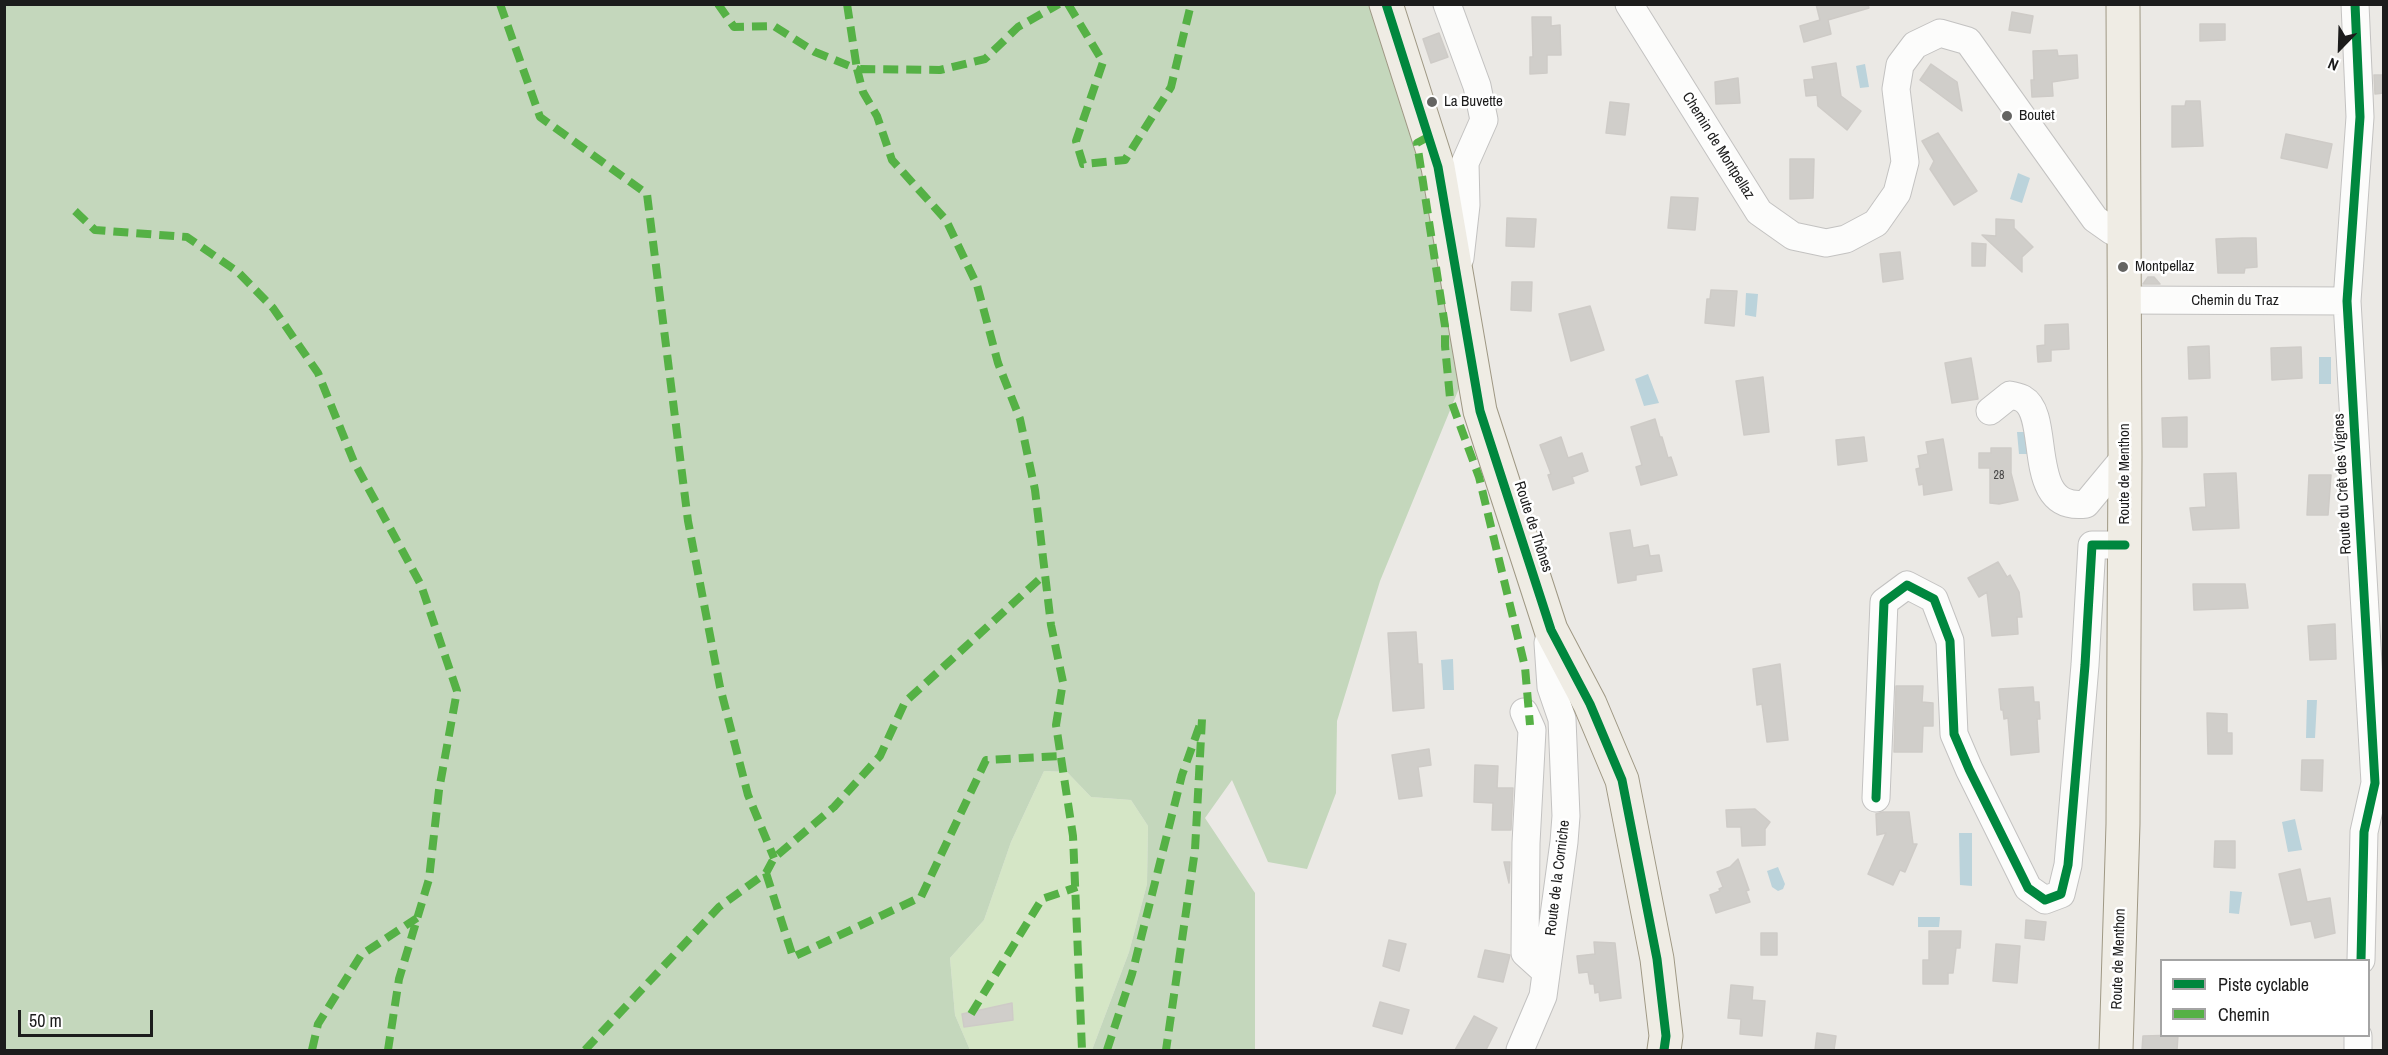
<!DOCTYPE html>
<meta charset="utf-8">
<style>
body{margin:0}
#map{position:relative;width:2388px;height:1055px;overflow:hidden;background:#ebe9e5;font-family:"Archivo Narrow",sans-serif}
canvas{display:block}
.frame{position:absolute;inset:0;border:6px solid #1c1c1c;pointer-events:none}
.legend{position:absolute;left:2160px;top:959px;width:210px;height:78px;box-sizing:border-box;background:#fff;border:2px solid #a4a4a4;margin:0;padding:8px 10px;list-style:none;font-size:18px;color:#1c1c1c}
.legend li{display:flex;align-items:center;gap:12px;height:30px}
.legend b{width:30px;border:2px solid #a4a4a4}
.north{position:absolute;left:2310px;top:18px;width:60px;height:60px;-webkit-text-stroke:4px #fff;paint-order:stroke;rotate:203deg;font-size:16px;font-weight:700;line-height:24px;text-align:center;color:#1c1c1c}
.north::after{content:'';display:block;margin:auto;width:21px;height:27px;background:#1c1c1c;clip-path:polygon(50% 0,100% 100%,50% 72%,0 100%)}
.scale{position:absolute;left:18px;top:1010px;width:135px;height:27px;box-sizing:border-box;border:3px solid #1c1c1c;border-top:0;padding-left:8px;font-size:18px;line-height:21px;white-space:nowrap;color:#1c1c1c;-webkit-text-stroke:4px #fff;paint-order:stroke}
</style>
<div id="map">
<canvas width="2388" height="1055"></canvas>
<div class="frame"></div>
<ul class="legend">
<li><b style="height:8px;background:#00873e"></b>Piste cyclable</li>
<li><b style="height:8px;background:#55b145"></b>Chemin</li>
</ul>
<div class="north">N</div>
<div class="scale">50 m</div>
</div>
<script>
const ctx = document.querySelector('canvas').getContext('2d');
ctx.lineJoin = 'round';
function fill(path, color) { ctx.fillStyle = color; ctx.fill(path, 'evenodd'); }
function stroke(path, color, width, dash) { ctx.strokeStyle = color; ctx.lineWidth = width; ctx.lineCap = dash ? 'butt' : 'round'; ctx.setLineDash(dash || []); ctx.stroke(path); }
function write(font, color, halo, rows, align = 'center') {
  ctx.font = font + ' "Archivo Narrow",sans-serif'; ctx.lineWidth = 5; ctx.setLineDash([]); ctx.textBaseline = 'middle'; ctx.strokeStyle = halo; ctx.fillStyle = color; for (const [text, x, y, turn = 0] of rows) {
    ctx.save(); ctx.translate(x, y); ctx.rotate((+turn || 0) * Math.PI / 180); ctx.textAlign = isNaN(turn) ? turn : align; if (halo) ctx.strokeText(text, 0, 0); ctx.fillText(text, 0, 0); ctx.restore();
  }
}
fill(new Path2D(`
 M1044 771 1067 772 1091 797 1131 800 1148 826 1147 884 1129 952 1092 1050H970L955 1015 950 958 984 920 1011 842Z`), '#d5e6c6');
fill(new Path2D(`
 M5 5H1402L1460 386 1380 581 1337 721 1336 793 1307 869 1268 862 1232 780 1205 818 1255 893V1050H1092L1129 952 1147 884 1148 826 1131 800 1091 797 1067 772 1044 771 1011 842 984 920 950 958 955 1015 970 1050H5Z`), '#c4d7bc');
fill(new Path2D(`
 M1865 64 1869 87 1860 88 1856 66Z
 M2018 173 2030 178 2022 203 2010 199Z
 M1746 293 1758 294 1756 317 1745 315Z
 M2319 357H2331V384H2319Z
 M1648 374 1659 403 1644 406 1635 379Z
 M2017 432H2029V454H2019Z
 M1453 659 1454 690H1443L1441 660Z
 M2307 700H2317L2315 738H2306Z
 M2295 819 2302 850 2288 852 2282 822Z
 M1959 833H1972V886L1960 885Z
 M1778 867 1785 884 1783 889 1778 891 1772 887 1767 871Z
 M2230 891 2242 892 2239 914 2229 913Z
 M1918 917H1940L1939 927H1918Z`), '#bbd3db');
const building = new Path2D(`
 M1816 4H1868L1869 8 1828 20 1831 34 1804 42 1800 26 1820 20Z
 M2012 12 2033 16 2030 33 2009 30Z
 M1532 17H1551V26L1560 25 1561 55H1547V73L1530 74V57H1533Z
 M2200 24H2225V40L2200 41Z
 M1439 33 1448 57 1431 63 1423 39Z
 M2057 50 2058 56 2077 55 2078 78 2052 82 2053 96 2032 97 2031 80H2034L2033 51Z
 M1836 63 1841 96 1861 111 1847 130 1818 106 1817 95 1806 96 1804 80 1814 79 1812 67Z
 M1931 64 1957 82 1962 111 1920 80Z
 M2374 75H2384V93L2375 94Z
 M1738 78 1740 103 1716 104 1715 82Z
 M2186 101H2200L2203 146 2172 147V106H2185Z
 M1610 102 1629 104 1625 135 1606 133Z
 M1938 133 1977 191 1954 205 1930 169 1934 161 1922 141Z
 M2286 134 2332 144 2327 168 2281 158Z
 M1790 159H1814L1813 198 1790 199Z
 M1671 197 1698 198 1695 230 1668 228Z
 M1507 218 1536 219 1534 247 1506 246Z
 M1996 219 2014 220V228L2033 247 2022 257V272L1982 235 1996 236Z
 M2243 238H2256L2257 267 2245 268 2244 273H2218L2216 239Z
 M1972 243 1986 244 1985 266H1972Z
 M1900 252 1903 279 1883 282 1880 254Z
 M2148 277H2154L2160 284H2143Z
 M1512 282H1532L1531 311 1511 310Z
 M1711 290 1737 291 1734 326 1705 323 1707 299H1710Z
 M1590 306 1604 350 1571 361 1559 314Z
 M2068 324 2069 349 2051 350V361L2038 362 2037 346 2045 345V325Z
 M2209 346 2210 378 2189 379 2188 347Z
 M2301 347 2302 378 2272 380 2271 348Z
 M1971 358 1978 399 1952 403 1945 363Z
 M1763 377 1769 432 1744 435 1736 381Z
 M2187 417V447H2163L2162 418Z
 M1655 419 1660 437H1662L1668 458 1671 457 1677 475 1641 485 1636 467 1642 465 1631 427Z
 M1561 437 1568 458 1582 453 1588 471 1572 477 1574 483 1553 490 1548 475 1551 474 1540 445Z
 M1864 437 1867 461 1838 465 1836 440Z
 M1943 439 1952 490 1924 495 1923 484 1919 485 1916 469 1920 468 1918 456 1928 454 1926 442Z
 M1991 448H2011V473L2018 500 1999 504 1990 503V468H1979V453H1991Z
 M2236 473 2239 528 2193 530 2190 508 2206 507 2204 474Z
 M2309 475H2331L2328 515H2307Z
 M1630 530 1633 548 1648 545 1650 556 1659 555 1662 571 1636 575V580L1618 583 1610 533Z
 M1998 562 2007 577 2010 575 2019 592 2022 617H2017L2018 634 1992 636 1987 592 1979 597 1968 578Z
 M2193 584H2245L2248 608 2194 610Z
 M2335 624 2336 659 2310 660 2308 626Z
 M1416 632 1418 664H1422L1424 708 1393 711 1388 633Z
 M1780 664 1788 740 1767 742 1762 704 1757 705 1753 669Z
 M1896 686H1923L1922 702 1933 703V726H1923L1922 752H1894Z
 M2033 687 2034 702H2039L2040 719H2037L2039 752 2011 755 2008 718 2004 719 2003 710H2001L1999 689Z
 M2207 713 2227 714V733H2232V754H2208Z
 M1429 749 1431 765 1418 767 1422 796 1399 799 1392 755Z
 M2302 760H2323L2322 791 2301 790Z
 M1475 765 1498 766 1497 788H1513L1511 830H1492L1493 803 1474 802Z
 M1755 809 1770 822 1765 829V845L1742 846 1741 827H1727L1726 810Z
 M1883 812H1909L1913 844H1917L1905 872 1900 870 1893 885 1868 874 1886 833 1877 835 1876 814Z
 M2215 841H2235V868L2214 867Z
 M1738 859 1749 890 1746 891 1750 902 1716 913 1710 895 1720 891 1719 889 1723 887 1717 872 1730 867Z
 M1504 862H1510L1509 883Z
 M2300 869 2307 902 2330 898 2335 933 2315 938 2311 921 2291 925 2279 874Z
 M2026 920 2046 922 2044 940 2025 938Z
 M1929 931H1961L1960 948H1956L1953 973H1948V984H1923V960H1929Z
 M1761 933H1777V955H1761Z
 M1389 940 1406 944 1399 971 1383 966Z
 M1594 942 1615 943 1621 998 1600 1001 1599 992 1595 993 1594 984H1590L1588 972 1579 973 1577 956 1595 954Z
 M1996 944 2020 946 2017 983 1993 981Z
 M1485 950 1510 955 1503 982 1478 977Z
 M1731 985 1753 987 1752 1000 1765 1001 1762 1036 1740 1034 1741 1019 1728 1018Z
 M1380 1002 1409 1010 1402 1034 1373 1026Z
 M1012 1003 1013 1020 964 1027 962 1014Z
 M1474 1016 1497 1028 1486 1050H1455Z
 M1817 1033 1836 1036 1834 1050H1815Z
 M2178 1035 2177 1050H2142L2143 1036Z`);
fill(building, '#d0ceca');
stroke(building, '#cecbc7', 1.5);
const minor = new Path2D(`
 M1447 4 1477 86 1484 120 1465 163 1466 205 1460 258
 M1629 4 1759 212 1793 236 1826 243 1846 239 1876 223 1897 193 1905 162 1896 89 1900 65 1915 45 1940 33 1968 41 2095 219 2112 231 2124 233
 M2355 4 2360 117 2347 301 2375 783 2364 832 2361 960
 M2124 300 2347 301
 M1990 411 2010 395C2014 396 2020 397 2023 399 2053 416 2023 512 2086 504L2125 457
 M1524 712 1532 730 1526 843 1525 953 1546 972
 M1876 798 1884 602 1907 585 1934 599 1950 641 1954 734 1969 769 2028 888 2045 900 2061 894 2068 865 2085 665 2092 545H2125
 M1520 1050 1543 996 1564 842 1566 816 1562 719 1551 687 1548 643 1551 630
 M2358 1050V1036`);
const major = new Path2D(`
 M1386 4 1438 167 1480 411 1551 630 1590 704 1622 780 1657 959 1666 1036 1664 1050
 M2116 1050 2123 824 2125 457 2123 4`);
stroke(minor, '#c3c2c1', 29);
stroke(major, '#9f9884', 35);
stroke(minor, '#fcfcfb', 27);
stroke(major, '#efece4', 33);
stroke(new Path2D(`
 M500 4 540 117 647 194 688 521 720 687 748 795 774 858
 M718 4 734 27 774 26 815 52 857 69 863 92 877 116 892 160 946 220 977 285 998 363 1020 419 1035 490 1051 625 1063 682 1056 725 1073 836 1082 1050
 M847 4 857 69 940 70 985 59 1018 27 1059 4
 M1068 4 1103 62 1076 141 1083 164 1125 160 1171 87 1191 4
 M1428 137 1417 143 1445 326V346L1450 398 1479 477 1525 667 1530 725
 M75 211 95 230 187 237 238 272 273 308 318 373 354 462 421 585 457 691 439 790 429 879 399 979 388 1050
 M766 873 793 957 921 897 986 760 1061 756
 M971 1014 1042 899 1077 887
 M312 1050 318 1024 361 955 417 918
 M585 1050 719 907 766 873 774 858 834 807 880 756 905 702 1044 575
 M1107 1050 1132 974 1182 775 1202 719 1195 850 1166 1050`), '#55b145', 8, [15, 8]);
stroke(new Path2D(`
 M1386 4 1438 167 1480 411 1551 630 1590 704 1622 780 1657 959 1666 1036 1664 1050
 M2355 4 2360 117 2347 301 2375 783 2364 832 2361 960
 M1876 798 1884 602 1907 585 1934 599 1950 641 1954 734 1969 769 2028 888 2045 900 2061 894 2068 865 2085 665 2092 545H2125`), '#00873e', 9);
for (const [x, y, r, color] of [
 [1432,102,6,"#646462"],
 [2007,116,6,"#646462"],
 [2123,267,6,"#646462"]
]) { const dot = new Path2D(); dot.arc(x, y, r, 0, 2 * Math.PI); ctx.fillStyle = color; ctx.fill(dot); stroke(dot, '#fff', 2); }
write('12px', '#494848', null, [
 ["28",1999,476]
]);
write('15px', '#1c1c1c', '#fff', [
 ["La Buvette",1444,102],
 ["Boutet",2019,116],
 ["Montpellaz",2135,267]
], 'left');
write('15px', '#1c1c1c', '#fff', [
 ["Chemin de Montpellaz",1718,146,58],
 ["Chemin du Traz",2235,301],
 ["Route de Menthon",2125,474,-90],
 ["Route du Crêt des Vignes",2343,484,-93],
 ["Route de Thônes",1533,527,72],
 ["Route de la Corniche",1558,878,-83],
 ["Route de Menthon",2119,959,-88]
]);
</script>
